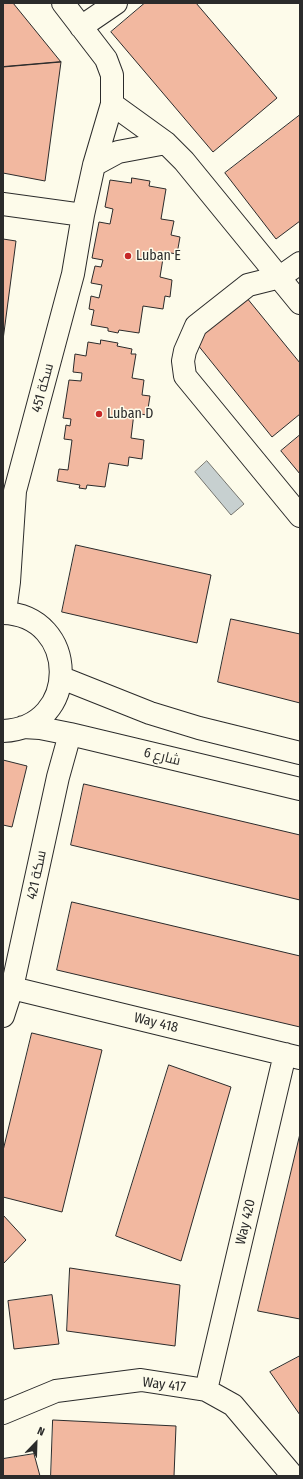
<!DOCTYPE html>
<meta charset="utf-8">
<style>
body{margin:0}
#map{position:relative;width:303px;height:1479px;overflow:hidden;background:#fdfbea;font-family:"Fira Sans Condensed",sans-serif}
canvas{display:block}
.frame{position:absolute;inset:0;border:4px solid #2b2b2b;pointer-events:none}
.north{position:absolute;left:16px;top:1423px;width:40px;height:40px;-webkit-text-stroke:3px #fdfbea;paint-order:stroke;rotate:23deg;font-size:11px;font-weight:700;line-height:16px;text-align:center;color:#2b2b2b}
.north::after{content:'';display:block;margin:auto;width:14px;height:18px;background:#2b2b2b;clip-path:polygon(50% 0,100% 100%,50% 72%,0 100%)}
</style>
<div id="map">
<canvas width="303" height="1479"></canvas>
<div class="frame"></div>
<div class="north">N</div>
</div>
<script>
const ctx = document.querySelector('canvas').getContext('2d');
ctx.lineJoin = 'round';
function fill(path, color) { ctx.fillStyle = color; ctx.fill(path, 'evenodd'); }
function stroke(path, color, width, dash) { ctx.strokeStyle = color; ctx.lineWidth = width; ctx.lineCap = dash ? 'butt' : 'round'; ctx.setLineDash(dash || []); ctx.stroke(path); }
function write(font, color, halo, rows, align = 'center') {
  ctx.font = font + ' "Fira Sans Condensed",Cairo,sans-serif'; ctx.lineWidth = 3; ctx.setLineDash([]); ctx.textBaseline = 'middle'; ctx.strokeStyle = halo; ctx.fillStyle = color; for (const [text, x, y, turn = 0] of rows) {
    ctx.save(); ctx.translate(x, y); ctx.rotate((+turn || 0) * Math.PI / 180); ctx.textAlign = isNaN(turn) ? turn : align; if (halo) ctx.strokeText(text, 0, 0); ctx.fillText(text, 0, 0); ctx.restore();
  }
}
const water = new Path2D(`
 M207 461 244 504 231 515 195 472Z`);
fill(water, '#c7d0d0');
stroke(water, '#74746e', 1);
const building = new Path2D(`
 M3 3H13L61 62 3 67Z
 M145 3H196L277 98 213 152 111 32Z
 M61 62 45 181 3 173V67Z
 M300 115V221L276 239 225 173Z
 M132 178 150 181 149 186 166 189 161 219 174 221 171 235 180 237 177 254 164 252 160 277 172 280 170 297 165 296 163 309 143 306 139 333 119 330 118 333 108 331V328L91 325 94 310 89 309 91 296 99 298 102 285 91 283 95 266 101 267 103 260 92 258 99 222 110 224 113 209 105 207 110 180 131 183Z
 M3 239 16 241 3 340Z
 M242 292 300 363V414L272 437 193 339Z
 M101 340 118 343 117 346 132 349 131 354H136L132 378 144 380 142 395 150 396 147 415 134 413 131 438 144 440 142 459 129 457 128 466 109 463 105 487 87 485 86 489 79 488 80 485 57 481 59 469 68 470 72 440 64 439 66 425 70 426 71 419 63 418 69 380 81 381 82 373 73 372 75 354 86 356 88 342 100 344Z
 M300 435V474L281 451Z
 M76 545 211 575 197 643 62 612Z
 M231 619 300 634V703L218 682Z
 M3 760 27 766 12 827 3 825Z
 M84 784 300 835V900L71 845Z
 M72 902 300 956V1027L57 970Z
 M32 1033 102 1050 62 1212 3 1197V1151Z
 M169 1065 231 1087 181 1261 116 1236Z
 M300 1134V1319L258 1311Z
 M3 1215 26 1240 3 1264Z
 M70 1268 180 1285 175 1346 67 1331Z
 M52 1295 59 1344 14 1349 8 1301Z
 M300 1356V1415L270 1372Z
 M53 1420 176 1426 174 1476H51Z
 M34 1454 40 1476H3V1459Z`);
fill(building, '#f2b8a0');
stroke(building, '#2b2b2b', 1);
const minor = new Path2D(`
 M81 27 116 3
 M112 104 166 143 184 161 300 303
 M94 165 118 152 166 143
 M3 204 83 215
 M300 263 280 277 248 285 196 326 185 351 183 361 185 376 300 516
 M5 612 9 582 15 491 73 274 83 215 94 165 112 104V75L106 59 63 3
 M3 613C79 615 81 728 3 731
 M62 678 150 713 199 728 300 753
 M23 727 40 728 70 734 300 789
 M12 988 300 1058
 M3 1016 12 988 58 777 70 734
 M206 1390 285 1054
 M3 1413 56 1391 141 1380 206 1390 233 1405 293 1476`);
stroke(minor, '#2b2b2b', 24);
stroke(minor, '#fdfbea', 22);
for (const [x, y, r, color] of [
 [128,256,4,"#c62828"],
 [99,414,4,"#c62828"]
]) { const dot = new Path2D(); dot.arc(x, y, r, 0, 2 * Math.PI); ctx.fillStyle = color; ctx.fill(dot); stroke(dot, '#fdfbea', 1.5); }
write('14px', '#2b2b2b', '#fdfbea', [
 ["Luban E",136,256],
 ["Luban D",107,414]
], 'left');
write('14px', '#2b2b2b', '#fdfbea', [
 ["سكة 451",43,388,-75],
 ["شارع 6",162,757,14],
 ["سكة 421",37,875,-78],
 ["Way 418",156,1023,14],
 ["Way 420",246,1222,-77],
 ["Way 417",164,1385,7]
]);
</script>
